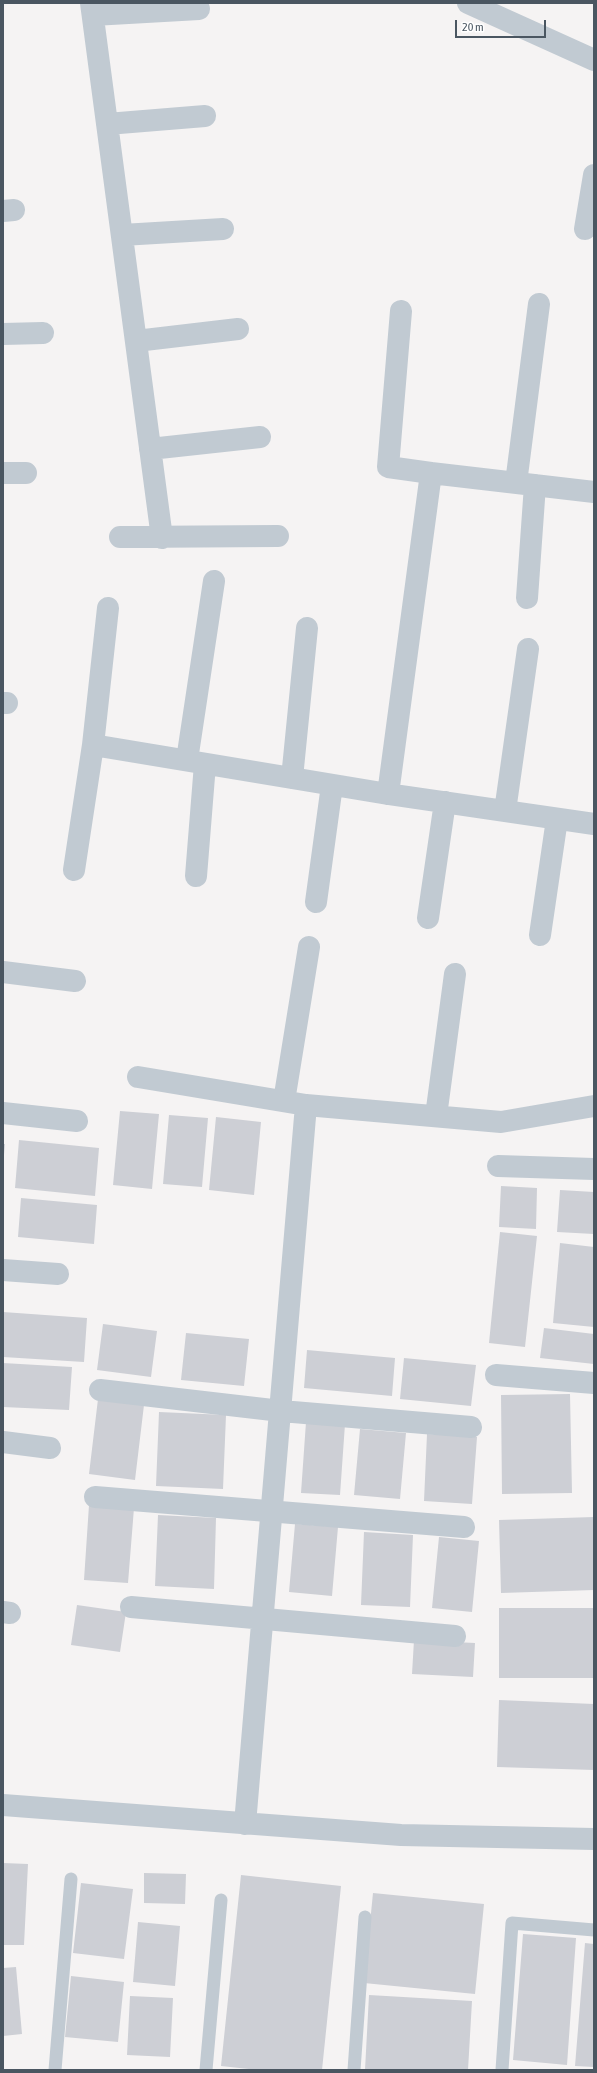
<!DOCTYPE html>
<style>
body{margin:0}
#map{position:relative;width:597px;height:2073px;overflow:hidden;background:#f5f3f3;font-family:"Asap Condensed",sans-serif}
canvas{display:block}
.frame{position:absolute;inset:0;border:4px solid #4a5661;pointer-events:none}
.scale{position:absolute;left:455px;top:20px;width:91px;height:18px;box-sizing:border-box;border:2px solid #4a5661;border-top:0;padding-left:5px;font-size:12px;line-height:14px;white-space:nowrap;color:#4a5661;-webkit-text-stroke:3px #fff;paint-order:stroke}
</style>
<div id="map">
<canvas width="597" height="2073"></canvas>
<div class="frame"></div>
<div class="scale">20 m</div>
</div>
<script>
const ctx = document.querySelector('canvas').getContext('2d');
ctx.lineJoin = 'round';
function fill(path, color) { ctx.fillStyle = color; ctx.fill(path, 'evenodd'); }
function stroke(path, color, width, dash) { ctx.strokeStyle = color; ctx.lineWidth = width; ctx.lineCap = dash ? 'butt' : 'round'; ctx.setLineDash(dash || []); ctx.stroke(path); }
fill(new Path2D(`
 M120 1111 159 1114 152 1189 113 1185Z
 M169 1115 208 1118 202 1187 163 1184Z
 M216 1117 261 1122 254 1195 209 1190Z
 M19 1140 99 1148 95 1196 15 1188Z
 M3 1144H5L4 1155H3Z
 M501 1186 537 1188 536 1229 499 1227Z
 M560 1190 594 1192V1234L557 1232Z
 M21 1198 97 1205 94 1244 18 1237Z
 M500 1232 537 1236 525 1347 489 1343Z
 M560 1243 594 1247V1327L553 1323Z
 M3 1312 87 1318 84 1362 3 1357Z
 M103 1324 157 1331 151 1377 97 1370Z
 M544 1328 594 1334V1364L540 1358Z
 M186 1333 249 1339 244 1386 181 1380Z
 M307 1350 395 1358 392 1396 304 1388Z
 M404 1358 476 1365 471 1406 400 1399Z
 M3 1363 72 1367 69 1410 3 1407Z
 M570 1394 572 1493 502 1494 501 1395Z
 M98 1399 144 1405 135 1480 89 1474Z
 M159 1412 226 1415 223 1489 156 1486Z
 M306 1422 345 1424 340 1495 301 1493Z
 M360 1429 406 1433 400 1499 354 1495Z
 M427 1434 477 1437 472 1504 424 1501Z
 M89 1505 134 1508 128 1583 84 1580Z
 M158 1515 216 1518 214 1589 155 1586Z
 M594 1517V1590L501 1593 499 1520Z
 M295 1524 338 1527 332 1596 289 1592Z
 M364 1532 413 1535 410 1607 361 1605Z
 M439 1537 479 1541 472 1612 432 1608Z
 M77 1605 126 1612 120 1652 71 1645Z
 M499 1608H594V1678H499Z
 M414 1640 475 1643 473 1677 412 1674Z
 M499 1700 594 1704V1770L497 1767Z
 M3 1863 28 1864 24 1945H3Z
 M144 1873 186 1874 185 1904 144 1903Z
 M241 1875 341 1886 322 2070H258L221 2066Z
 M81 1883 133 1889 124 1959 73 1953Z
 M373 1893 484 1904 475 1994 364 1983Z
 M138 1922 180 1926 175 1986 133 1982Z
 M523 1934 576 1938 567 2065 513 2060Z
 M585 1943 594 1944V2067L575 2066Z
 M16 1967 22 2034 3 2036V1968Z
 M71 1976 124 1982 118 2042 65 2037Z
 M369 1995 472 2001 468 2070H365Z
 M130 1996 173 1998 170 2057 127 2055Z`), '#cdcfd5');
stroke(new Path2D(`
 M55 2070 71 1879
 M206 2070 221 1900
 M354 2070 365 1917
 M502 2070 512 1923 594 1930`), '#c1cad2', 13);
stroke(new Path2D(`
 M91 3 162 538
 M468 3 594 60
 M93 15 199 9
 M107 124 205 116
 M3 211 14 210
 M585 229 594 175
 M122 235 223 229
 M401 311 388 467 431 473
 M3 334 43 333
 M136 341 238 329
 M150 449 260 437
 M3 473H26
 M516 483 539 304
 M120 537 278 536
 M527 598 535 485
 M3 703H7
 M93 745 388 794 594 824
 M187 760 214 581
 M292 778 307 628
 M388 794 431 473 594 492
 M505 811 528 649
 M74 870 93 745 108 608
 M196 876 205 764
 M316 902 332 785
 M428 918 445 802
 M540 935 557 819
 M3 972 75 981
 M138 1077 306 1105 501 1122 594 1106
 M284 1101 309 947
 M3 1113 77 1121
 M436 1116 455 974
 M498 1166 594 1169
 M3 1270 58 1274
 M496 1375 594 1383
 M100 1390 281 1411 471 1427
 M3 1442 50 1448
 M95 1497 464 1527
 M131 1607 455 1636
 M3 1612 10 1613
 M3 1805 401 1835 594 1839
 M245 1824 306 1105`), '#c1cad2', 22);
</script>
